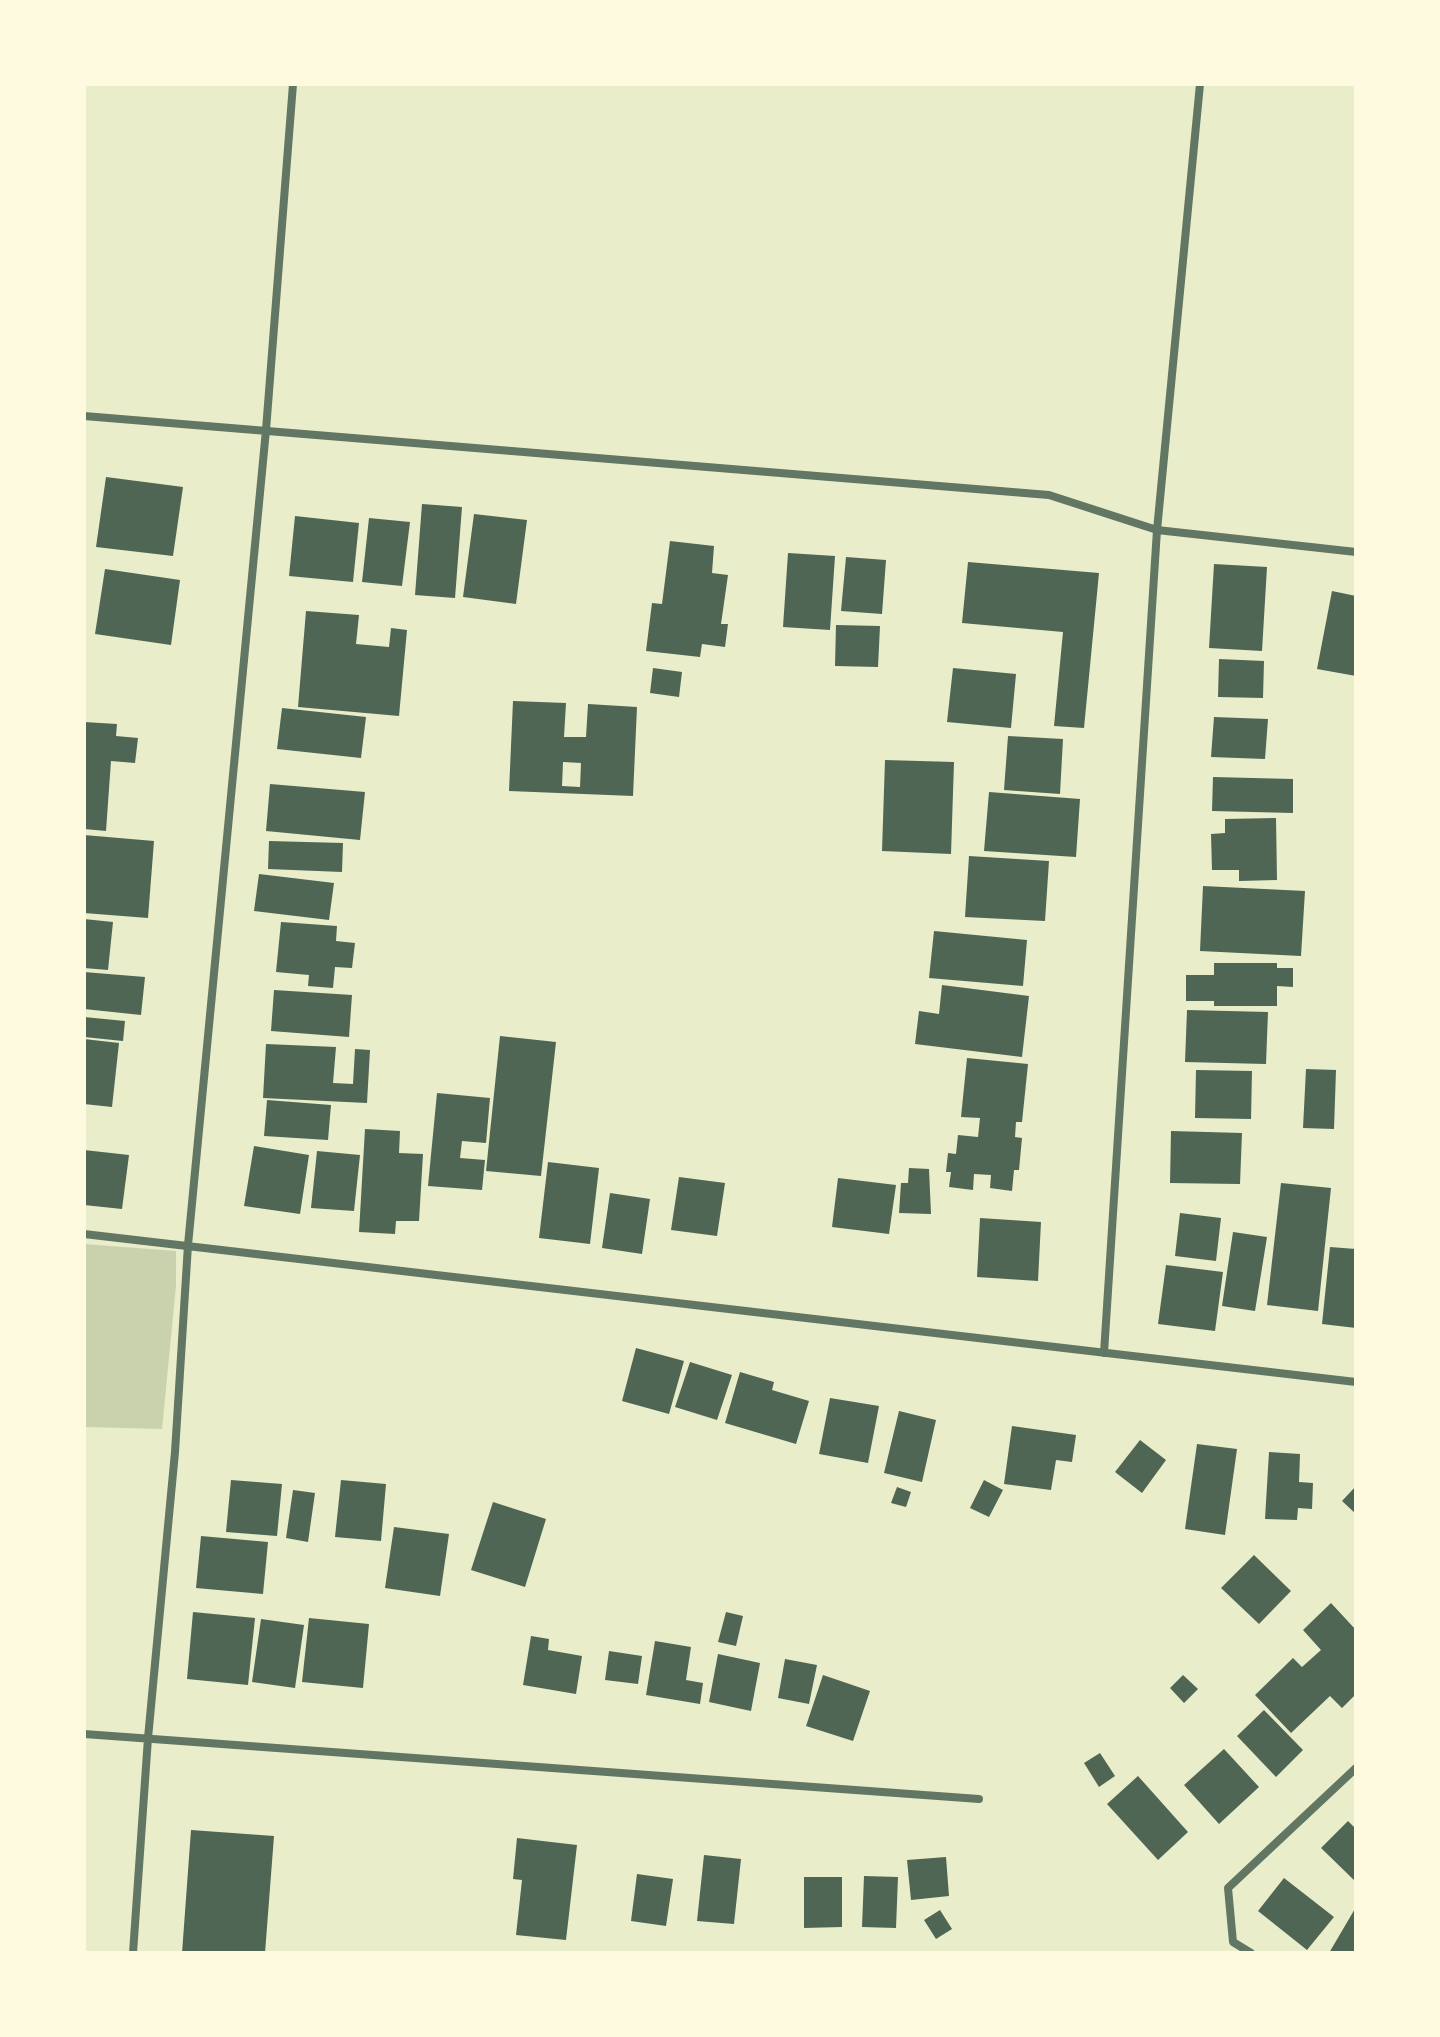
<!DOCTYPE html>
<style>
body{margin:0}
#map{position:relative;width:1440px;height:2037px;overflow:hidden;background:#e9edc9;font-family:"Zilla Slab",serif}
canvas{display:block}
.frame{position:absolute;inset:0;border:86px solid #fefae0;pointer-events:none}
</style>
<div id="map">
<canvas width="1440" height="2037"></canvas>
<div class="frame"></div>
</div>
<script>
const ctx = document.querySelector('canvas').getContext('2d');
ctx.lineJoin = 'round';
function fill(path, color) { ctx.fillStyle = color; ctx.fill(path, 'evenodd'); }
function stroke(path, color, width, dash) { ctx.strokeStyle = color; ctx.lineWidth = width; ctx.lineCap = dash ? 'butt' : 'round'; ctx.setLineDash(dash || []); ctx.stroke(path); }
fill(new Path2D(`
 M84 1244 176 1251V1286L162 1429 84 1427Z`), '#cad2ad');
fill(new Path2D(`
 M106 477 183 487 173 556 96 547Z
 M422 504 462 507 455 598 415 595Z
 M474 514 527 520 516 604 463 597Z
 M295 516 359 523 353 582 289 576Z
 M369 518 410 522 402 586 362 582Z
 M670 541 714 546 712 573 728 575 721 624H728L725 647 702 644 700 657 646 651 652 603 662 604Z
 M788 553 835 556 830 630 783 627Z
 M846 557 886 560 882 614 841 611Z
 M968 562 1099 573 1084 728 1054 726 1063 632 962 623Z
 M1214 564 1267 567 1262 651 1209 648Z
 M105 569 180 580 171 645 95 634Z
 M1332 591 1356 596V676L1317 669Z
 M306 611 359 615 356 644 389 647 391 628 407 630 399 716 298 707Z
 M836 625 880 626 878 667 835 666Z
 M1219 659 1264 661 1263 698 1218 697Z
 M653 668 682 672 679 697 650 693Z
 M953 668 1016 674 1011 728 947 722Z
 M513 701 566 703 564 737H586L588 704 637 707 633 796 509 791ZM563 762 581 763 580 787 562 786Z
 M282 708 366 717 361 758 277 749Z
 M1214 717 1268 719 1265 759 1211 757Z
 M84 722 117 724 116 736 138 738 135 763 111 761 106 831 84 829Z
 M1008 736 1063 739 1060 794 1004 790Z
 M885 760 954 762 951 854 882 851Z
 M1213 777 1293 779V813L1212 811Z
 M270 784 365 792 360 840 266 831Z
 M989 792 1080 799 1076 857 984 851Z
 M1276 818 1277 880 1239 881V870H1212L1211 834 1225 833V819Z
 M84 835 154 841 148 918 84 913Z
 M269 841 343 843 342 872 268 869Z
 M969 856 1049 861 1045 921 965 917Z
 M259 874 334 883 329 920 254 911Z
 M1203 886 1305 891 1301 956 1200 951Z
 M84 919 113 922 108 970 84 968Z
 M281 922 337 926 336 941 355 943 352 968 335 967 333 988 308 986 309 975 276 972Z
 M934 931 1027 940 1023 986 929 978Z
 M1214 963H1277V968H1293V987L1277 986V1006H1214V1001H1186V975H1214Z
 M84 972 145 977 141 1015 84 1009Z
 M942 985 1029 996 1022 1057 915 1044 919 1011 939 1014Z
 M274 990 352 995 349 1037 271 1031Z
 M1187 1010 1268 1012 1266 1064 1185 1062Z
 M84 1017 125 1021 123 1041 84 1037Z
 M500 1036 556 1042 541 1176 486 1171Z
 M84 1039 119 1043 112 1107 84 1104Z
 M266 1044 336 1047 333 1083 353 1084 355 1049 370 1050 367 1103 263 1098Z
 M967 1058 1028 1064 1022 1122H1016L1015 1137 1022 1138 1019 1170H1014L1012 1191 990 1188 991 1175 974 1174 973 1190 949 1187 951 1172H946L948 1153 956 1154 958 1135 978 1137 980 1118 961 1117Z
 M1306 1069 1336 1070 1334 1129 1303 1128Z
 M1196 1070 1252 1071 1251 1119 1195 1118Z
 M437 1093 490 1098 486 1143 462 1141 460 1158 485 1160 482 1190 428 1186Z
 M267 1100 331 1105 328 1140 264 1136Z
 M365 1129 400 1131 399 1153 423 1154 419 1221H396L395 1234 359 1232Z
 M1171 1131 1242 1133 1240 1184 1170 1183Z
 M254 1146 309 1155 300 1214 244 1206Z
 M84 1150 129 1155 122 1209 84 1205Z
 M317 1151 360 1155 354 1211 311 1208Z
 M548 1162 599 1168 590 1244 539 1238Z
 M909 1168 929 1169 931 1214 899 1213 901 1183H908Z
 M679 1177 725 1183 717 1236 671 1230Z
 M838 1178 896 1185 889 1234 832 1227Z
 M1281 1183 1331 1188 1318 1311 1267 1305Z
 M610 1193 650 1199 642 1254 602 1248Z
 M1180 1213 1221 1218 1216 1261 1175 1256Z
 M980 1218 1041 1222 1038 1281 977 1277Z
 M1233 1232 1267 1237 1255 1311 1222 1306Z
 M1330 1247 1356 1249V1328L1322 1324Z
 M1166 1265 1223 1272 1215 1331 1158 1324Z
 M636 1348 684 1361 669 1414 622 1401Z
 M690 1362 732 1375 717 1420 675 1407Z
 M740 1372 774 1382 772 1390 809 1401 796 1444 725 1423Z
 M830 1398 879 1406 868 1463 819 1454Z
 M899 1411 936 1420 922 1482 884 1473Z
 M1012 1426 1076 1435 1072 1462 1056 1460 1051 1490 1004 1484Z
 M1140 1440 1166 1460 1142 1493 1115 1472Z
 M1197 1444 1237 1449 1225 1535 1185 1529Z
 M1269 1452 1300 1454 1299 1482 1313 1483 1312 1509 1298 1508 1297 1520 1265 1519Z
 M231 1480 282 1484 277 1536 226 1532Z
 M341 1480 386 1484 381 1541 335 1537Z
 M984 1480 1003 1490 989 1517 970 1508Z
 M1356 1486V1514L1342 1501Z
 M897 1487 911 1492 906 1507 891 1503Z
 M293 1490 315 1493 308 1542 286 1538Z
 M493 1502 546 1519 525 1587 471 1570Z
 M394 1527 449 1534 440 1596 385 1588Z
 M201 1536 268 1542 263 1594 196 1588Z
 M1254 1555 1291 1591 1259 1624 1221 1588Z
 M1331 1603 1356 1630V1694L1342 1708 1330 1696 1291 1733 1255 1695 1293 1658 1302 1667 1321 1650 1303 1630Z
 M193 1612 255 1618 248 1685 187 1679Z
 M726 1612 743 1616 736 1646 718 1642Z
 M309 1618 369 1624 363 1688 302 1682Z
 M261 1619 304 1625 295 1688 252 1682Z
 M531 1636 549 1639 548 1650 582 1656 576 1694 523 1685Z
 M655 1641 691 1647 686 1680 703 1683 700 1704 646 1695Z
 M609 1651 642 1656 638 1684 605 1680Z
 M718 1654 760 1663 751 1711 709 1702Z
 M785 1659 817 1665 809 1704 778 1698Z
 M823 1675 870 1691 853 1741 806 1726Z
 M1183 1675 1198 1689 1184 1703 1170 1688Z
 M1264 1710 1303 1750 1276 1777 1237 1736Z
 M1224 1749 1259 1787 1219 1824 1184 1785Z
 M1100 1753 1115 1776 1099 1787 1084 1763Z
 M1138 1776 1188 1832 1158 1860 1107 1804Z
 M1348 1821 1356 1829V1882L1321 1848Z
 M191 1830 274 1836 265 1953H182Z
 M517 1838 577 1845 566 1940 516 1935 522 1880 513 1879Z
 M704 1855 741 1859 734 1924 697 1921Z
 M946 1857 949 1896 911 1900 907 1860Z
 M637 1874 673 1879 666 1926 631 1921Z
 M864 1876 898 1877 896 1928 862 1927Z
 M804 1877H842V1927L804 1928Z
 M1284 1878 1334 1917 1307 1950 1258 1911Z
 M1356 1907V1953H1329Z
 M940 1910 952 1929 936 1939 924 1920Z`), '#4f6655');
stroke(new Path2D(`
 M84 416 1049 495 1157 530 1356 552
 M84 1234 1356 1382
 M1104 1353 1157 530 1200 84
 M84 1734 979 1799
 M133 1953 148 1738 175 1452 188 1245 266 430 293 84
 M1251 1953 1233 1942 1228 1888 1356 1768`), '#617663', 8);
</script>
